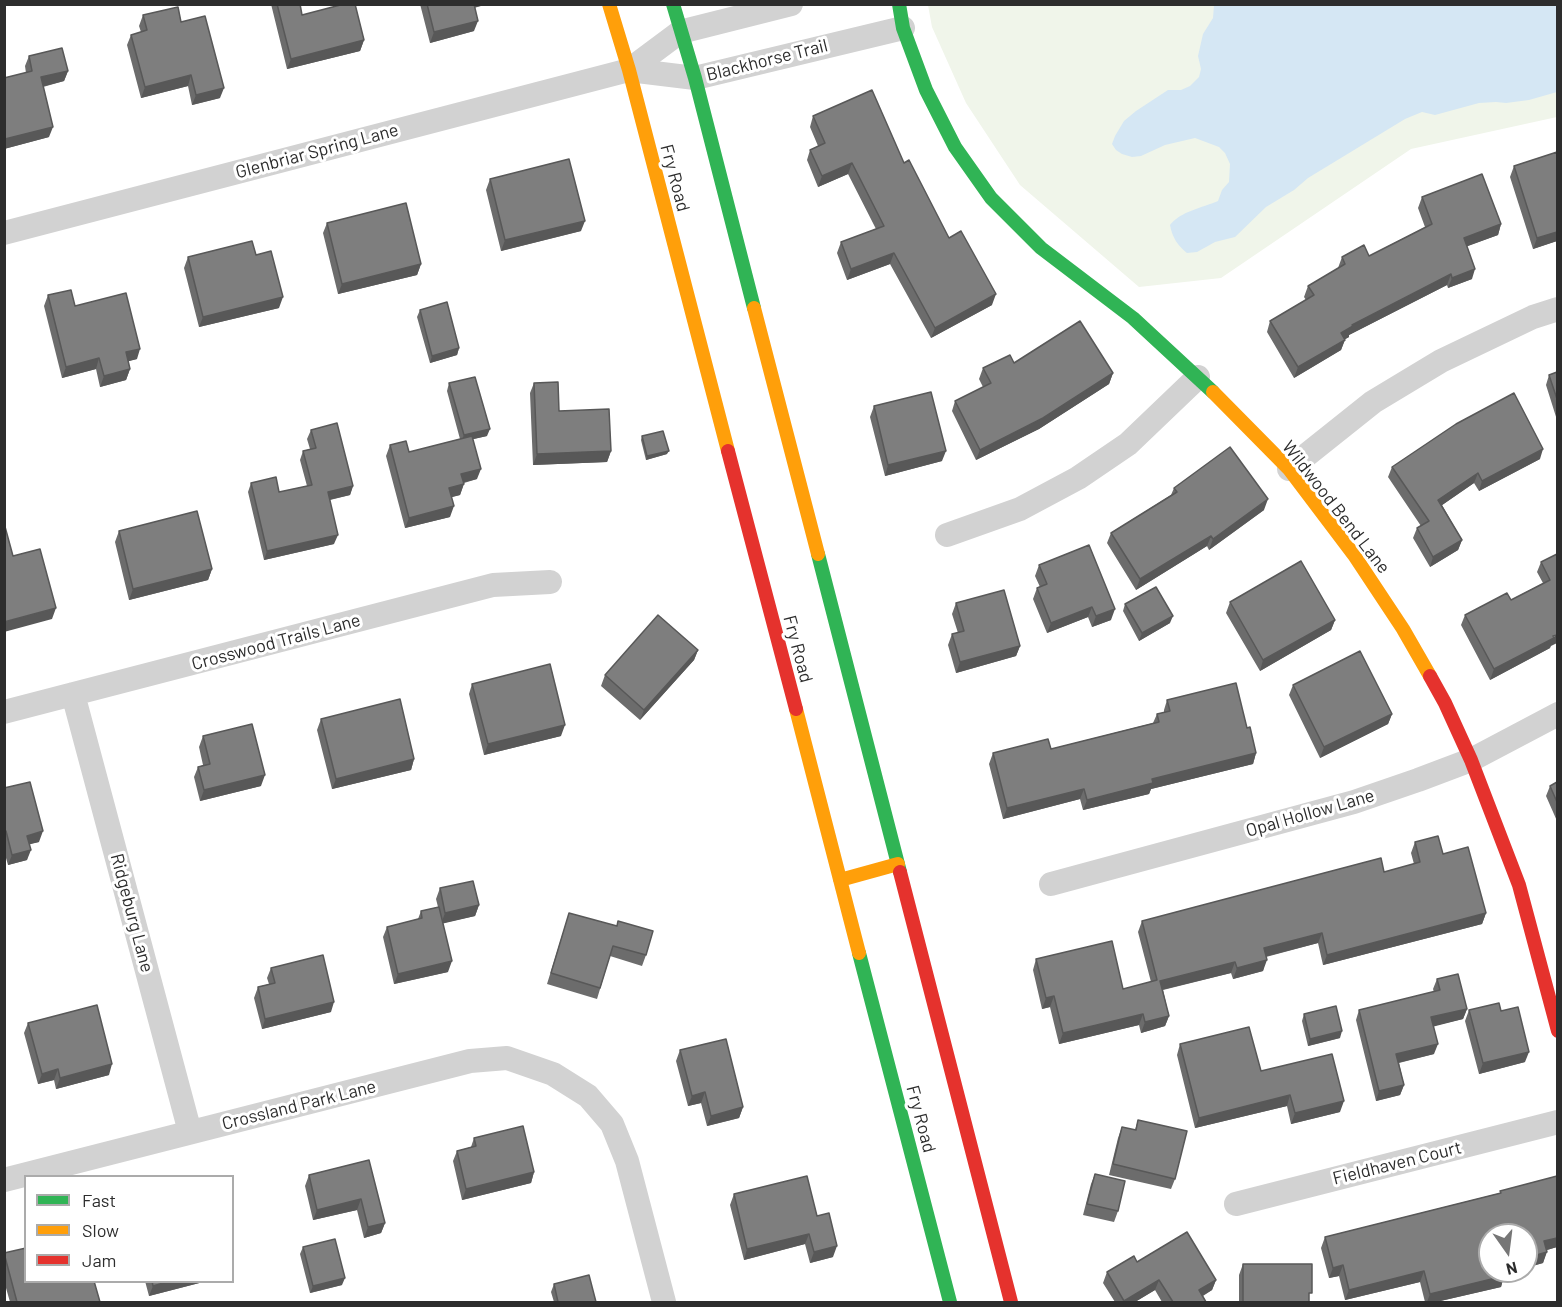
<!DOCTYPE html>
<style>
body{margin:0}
#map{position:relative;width:1562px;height:1307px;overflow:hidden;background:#fff;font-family:Barlow,sans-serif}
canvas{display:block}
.frame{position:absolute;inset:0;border:6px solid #2d2d2d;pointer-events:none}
.legend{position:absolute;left:24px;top:1175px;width:210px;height:108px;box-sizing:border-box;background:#fff;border:2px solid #ababab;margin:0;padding:8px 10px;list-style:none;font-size:18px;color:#2d2d2d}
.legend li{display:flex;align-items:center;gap:12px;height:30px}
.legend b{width:30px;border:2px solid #ababab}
.north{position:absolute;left:1478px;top:1223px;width:60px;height:60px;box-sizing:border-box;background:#fff;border:2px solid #ababab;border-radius:50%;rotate:166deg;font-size:16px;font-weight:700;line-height:24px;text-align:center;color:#2d2d2d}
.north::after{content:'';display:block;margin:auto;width:21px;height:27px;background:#767676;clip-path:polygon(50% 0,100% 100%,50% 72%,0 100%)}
</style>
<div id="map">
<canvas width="1562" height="1307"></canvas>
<div class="frame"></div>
<ul class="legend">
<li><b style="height:8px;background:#30b455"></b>Fast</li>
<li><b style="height:8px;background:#ff9f0a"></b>Slow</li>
<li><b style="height:8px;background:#e5322d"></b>Jam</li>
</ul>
<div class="north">N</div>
</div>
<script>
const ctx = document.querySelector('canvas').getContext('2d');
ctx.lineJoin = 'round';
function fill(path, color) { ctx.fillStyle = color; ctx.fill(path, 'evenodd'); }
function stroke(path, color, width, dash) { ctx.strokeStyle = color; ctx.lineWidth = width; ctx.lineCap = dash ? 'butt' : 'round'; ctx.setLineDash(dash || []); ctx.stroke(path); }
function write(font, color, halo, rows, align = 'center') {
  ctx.font = font + ' Barlow,sans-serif'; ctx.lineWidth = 6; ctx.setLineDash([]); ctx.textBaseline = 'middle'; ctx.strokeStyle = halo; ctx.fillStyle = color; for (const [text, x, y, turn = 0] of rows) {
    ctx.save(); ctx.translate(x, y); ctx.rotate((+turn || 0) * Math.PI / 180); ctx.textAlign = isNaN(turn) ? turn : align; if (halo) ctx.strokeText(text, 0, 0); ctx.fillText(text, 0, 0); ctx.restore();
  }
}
fill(new Path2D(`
 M928 5H1557V117L1411 149 1221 278 1139 287 1020 185 966 103 932 27Z`), '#f0f5ea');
fill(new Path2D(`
 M1214 5H1557V92L1529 100 1506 103 1496 102 1479 103 1435 115 1422 112 1405 119 1308 178 1294 190 1266 207 1235 237 1215 242 1197 252 1187 253C1178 246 1172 237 1170 225 1181 211 1202 208 1218 201L1222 190 1229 182 1230 164 1225 153 1219 147 1195 138 1165 145 1141 156 1132 157 1122 154 1116 150 1112 144 1115 136 1124 121 1136 111 1168 90H1181L1190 86 1199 77 1201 69 1198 56 1203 34 1213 18Z`), '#d5e7f4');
stroke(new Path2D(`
 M629 70 680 32 791 4
 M4 233 629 70 695 78 903 28
 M1289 469 1373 402 1441 361 1533 317 1558 309
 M947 535 1020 509 1078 478 1128 444 1198 377
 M73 694 190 1132
 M4 712 493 585 550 582
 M1051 884 1354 802 1418 780 1471 760 1558 714
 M4 1180 470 1061 507 1058 553 1074 588 1096 612 1124 627 1161 664 1302
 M1236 1204 1558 1122`), '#d2d2d2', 24);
stroke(new Path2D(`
 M673 4 695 78 754 308
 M899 4 903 28 926 90 955 147 991 198 1041 248 1133 318 1213 392
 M818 554 900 872
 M859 953 950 1302`), '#30b455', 14);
stroke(new Path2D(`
 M609 4 629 70 728 451
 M754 308 818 554
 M1213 392 1289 469 1354 555 1403 629 1430 676
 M796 709 859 953
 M840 880 898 864`), '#ff9f0a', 14);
stroke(new Path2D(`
 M728 451 796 709
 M1430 676 1445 703 1471 760 1519 885 1558 1031
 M900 872 1011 1302`), '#e5322d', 14);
fill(new Path2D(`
 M271 4H300L302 15 364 40 360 51 287 69Z
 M420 4H488L474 8V31L430 43Z
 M143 15 181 22 220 98 192 105 188 86 141 98 127 45 131 35 141 32 139 26Z
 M29 56 68 71 64 81 43 87 49 137 4 149V78L26 73 25 66Z
 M813 116 904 163 949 238 992 305 931 338 890 264 847 280 837 253 841 242 876 229 848 174 818 187 807 160 810 150 818 146 810 127Z
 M1557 152V241L1533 249 1510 177 1514 166Z
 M490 179 581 231 501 251 486 190Z
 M1422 197 1501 224 1498 235 1467 246 1472 279 1448 288 1447 285 1349 335V337L1345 339 1341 350 1294 378 1267 332 1270 321 1306 300 1304 297 1308 286 1338 268 1342 257 1369 256 1425 227 1418 208Z
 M327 223 421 264 417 275 338 294 323 233Z
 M256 255 279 308 199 327 184 268 188 257Z
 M48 295 75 306 137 359 128 361 130 369 126 380 100 387 96 369 62 378 44 306Z
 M420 310 459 348 457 355 430 363 417 317Z
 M1014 363 1113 373 1109 384 1039 429 976 460 952 411 955 401 983 387 979 379 983 368Z
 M1557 372V420L1546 385 1549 375Z
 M449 383 487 436 473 439 477 479 464 483 460 495 451 497 450 517 405 528 386 456 390 445 409 452 460 439 447 391Z
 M534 383 559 411 611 451 607 462 533 465 530 393Z
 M874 406 942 461 885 476 870 417Z
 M311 430 353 486 350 495 330 500 334 544 264 560 248 492 251 483 279 492 307 486 300 460 303 451 310 449 307 439Z
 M642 436 667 454 646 460 641 440Z
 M1540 459 1479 491 1474 483 1442 505 1462 540 1458 550 1430 567 1413 538 1417 528 1421 526 1388 477 1392 467Z
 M1174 488 1264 510 1209 550 1207 546 1136 590 1107 543 1111 533 1171 495Z
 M119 531 212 569 208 580 129 600 115 542Z
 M1557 554 1550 648 1490 680 1461 625 1465 615 1511 600 1543 583 1537 572 1541 562Z
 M1039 565 1111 620 1092 627 1088 617 1047 633 1033 599 1037 588 1040 587 1035 576Z
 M1230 602 1335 620 1331 630 1260 671 1226 613Z
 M956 603 1020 646 1016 656 956 673 948 645 952 634 958 633 952 614Z
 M1125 604 1170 623 1139 641 1123 611Z
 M698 650 694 660 640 720 601 686 605 675Z
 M472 684 561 736 484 755 469 694Z
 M1293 685 1392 714 1388 724 1320 758 1289 695Z
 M1167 700 1247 728 1256 753 1253 764 1151 789 1149 794 1083 810 1080 799 1003 819 989 764 993 753 1051 749 1153 723 1157 714 1164 713V710Z
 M321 719 414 759 411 770 332 789 317 730Z
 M203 736 261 786 200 801 194 777 198 767 203 765 199 747Z
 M1557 782V821L1546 796 1550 786Z
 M4 788 39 842 29 844 27 860 8 865 4 851Z
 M1415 842 1443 854 1486 913 1482 924 1323 965 1318 943 1266 957 1263 971 1233 979 1231 973 1163 990 1169 1016 1165 1026 1141 1033 1139 1025 1059 1044 1050 1007 1042 1009 1033 970 1036 959 1123 989 1151 982 1138 932 1142 921 1384 872 1414 864 1411 853Z
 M440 888 479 905 475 916 443 923 448 972 394 984 383 937 387 927 418 919 421 911 438 907 436 899Z
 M569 913 646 955 642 966 610 956 597 999 547 984Z
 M271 968 331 1012 262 1029 254 998 258 987 269 984 267 978Z
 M1437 979 1467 1009 1463 1019 1433 1026 1434 1054 1399 1063 1404 1085 1400 1095 1376 1101 1356 1020 1359 1010 1434 992 1433 989Z
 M1469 1010 1501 1011 1525 1062 1479 1074 1465 1021Z
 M1304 1014 1340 1038 1308 1046 1302 1021Z
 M28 1023 109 1075 56 1089 54 1080 38 1084 24 1033Z
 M1180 1044 1261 1071 1340 1112 1291 1124 1287 1106 1195 1128 1177 1055Z
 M680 1050 743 1107 739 1118 707 1126 701 1103 688 1106 676 1061Z
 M1138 1120 1175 1179 1171 1189 1109 1175 1118 1138 1122 1127 1135 1130Z
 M474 1138 534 1172 531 1183 462 1200 453 1161 457 1151 471 1147Z
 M369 1160 385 1223 381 1233 364 1238 357 1210 313 1220 305 1186 309 1175Z
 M1095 1174 1118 1211 1114 1222 1083 1215 1091 1184Z
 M1557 1176V1247L1547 1250 1543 1263 1504 1273V1276L1501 1287 1436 1302H1425L1420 1282 1345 1300 1339 1276 1329 1278 1321 1248 1325 1237 1500 1193V1191Z
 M734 1194 817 1216 833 1257 810 1263 805 1244 744 1260 730 1205Z
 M303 1247 342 1285 310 1293 300 1254Z
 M4 1253 100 1302H10L4 1281Z
 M1137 1262 1216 1280 1212 1290 1203 1296 1206 1302H1162L1155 1290 1135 1302H1115L1103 1283 1107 1272Z
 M1243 1264 1309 1302H1239V1275Z
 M145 1281H207L149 1296Z
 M554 1284 596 1302H554L551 1292Z`), '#6c6c6c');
fill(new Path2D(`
 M470 4H488L468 9Z
 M478 21 474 31 430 43 434 32Z
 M364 40 360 51 287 69 291 59Z
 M68 71 64 81 37 88 41 77Z
 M191 75 188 86 141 98 145 87Z
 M224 88 220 98 192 105 196 95Z
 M53 127 49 137 4 149 5 139Z
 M852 163 848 174 818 187 822 176Z
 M585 221 581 231 501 251 505 240Z
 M1501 224 1498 235 1460 249 1464 238Z
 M1557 232V241L1533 249 1537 238Z
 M894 253 890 264 847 280 851 269Z
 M421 264 417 275 338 294 342 284Z
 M1475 269 1472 279 1448 288 1452 278Z
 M1451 274 1447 285 1349 335V337L1337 344 1341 333 1352 325Z
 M996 294 992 305 931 338 935 328Z
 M283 297 279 308 199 327 203 317Z
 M1345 340 1341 350 1294 378 1298 367Z
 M459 348 457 355 430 363 432 356Z
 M140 349 137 359 122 363 126 352Z
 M99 358 96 369 62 378 66 367Z
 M130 369 126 380 100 387 104 376Z
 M1113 373 1109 384 1039 429 976 460 980 450Z
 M490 429 487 436 461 442 464 435Z
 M1543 449 1540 459 1479 491 1482 481Z
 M611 451 607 462 533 465 537 454Z
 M669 451 667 454 646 460 647 456Z
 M946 451 942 461 885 476 888 465Z
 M481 469 477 479 457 484 461 474Z
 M1478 473 1474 483 1435 510 1438 500Z
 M464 484 460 495 445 499 449 488Z
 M353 486 350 495 324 501 328 492Z
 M1268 499 1264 510 1209 550 1213 539Z
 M454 506 450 517 405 528 409 518Z
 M338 535 334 544 264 560 267 551Z
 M1211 536 1207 546 1136 590 1140 579Z
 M1462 540 1458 550 1430 567 1433 557Z
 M212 569 208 580 129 600 133 589Z
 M1092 607 1088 617 1047 633 1051 623Z
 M56 608 52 619 4 632V622Z
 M1115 609 1111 620 1092 627 1096 616Z
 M1173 616 1170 623 1139 641 1142 633Z
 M1335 620 1331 630 1260 671 1263 660Z
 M1557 635V643L1551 646 1550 648 1490 680 1494 669Z
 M1020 646 1016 656 956 673 960 662Z
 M698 650 694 660 640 720 644 710Z
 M1392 714 1388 724 1320 758 1324 747Z
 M565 725 561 736 484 755 488 744Z
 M1256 753 1253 764 1151 789 1149 794 1083 810 1087 800 1152 779Z
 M414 759 411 770 332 789 336 779Z
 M265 775 261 786 200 801 204 790Z
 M1084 789 1080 799 1003 819 1007 808Z
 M43 831 39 842 23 846 27 836Z
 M31 850 27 860 8 865 12 855Z
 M479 905 475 916 441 924 445 913Z
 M1486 913 1482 924 1323 965 1327 955Z
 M1322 933 1318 943 1260 958 1264 948Z
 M1267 960 1263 971 1233 979 1237 968Z
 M452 961 448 972 394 984 398 974Z
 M1235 962 1231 973 1157 991 1160 981Z
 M1054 996 1050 1007 1042 1009 1046 998Z
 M334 1002 331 1012 262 1029 265 1019Z
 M1467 1009 1463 1019 1428 1028 1431 1017Z
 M1143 1014 1139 1025 1059 1044 1063 1033Z
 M1169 1016 1165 1026 1141 1033 1145 1022Z
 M1342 1031 1340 1038 1308 1046 1310 1039Z
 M1438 1044 1434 1054 1393 1064 1396 1054Z
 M1529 1052 1525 1062 1479 1074 1483 1063Z
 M112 1064 109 1075 56 1089 60 1078Z
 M58 1069 54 1080 38 1084 42 1074Z
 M1404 1085 1400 1095 1376 1101 1379 1091Z
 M705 1092 701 1103 688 1106 692 1096Z
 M1290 1095 1287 1106 1195 1128 1199 1118Z
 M1344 1101 1340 1112 1291 1124 1295 1113Z
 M743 1107 739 1118 707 1126 711 1116Z
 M534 1172 531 1183 462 1200 466 1189Z
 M361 1199 357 1210 313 1220 317 1210Z
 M385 1223 381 1233 364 1238 368 1227Z
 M809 1234 805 1244 744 1260 747 1249Z
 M1557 1238V1247L1540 1252 1544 1241Z
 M837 1246 833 1257 810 1263 814 1252Z
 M1547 1252 1543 1263 1526 1268V1258Z
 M1343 1265 1339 1276 1329 1278 1333 1268Z
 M1424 1271 1420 1282 1345 1300 1349 1290Z
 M1504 1276 1501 1287 1436 1302H1427L1430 1294Z
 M345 1278 342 1285 310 1293 313 1286Z
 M1159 1280 1155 1290 1135 1302H1123L1124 1301Z
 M1216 1280 1212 1290 1195 1300 1199 1290Z
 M170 1281H207L149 1296 153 1286Z`), '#585858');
const building = new Path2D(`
 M277 4H300L302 15 344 4H355L364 40 291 59Z
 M427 4H474L478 21 434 32Z
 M178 7 181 22 205 16 224 88 196 95 191 75 145 87 131 35 147 30 143 15Z
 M62 48 68 71 41 77 53 127 5 139 4 78 32 71 29 56Z
 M872 90 904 163 909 160 949 238 961 231 996 294 935 328 894 253 851 269 841 242 884 226 852 163 822 176 810 150 825 143 813 116Z
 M1557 152V232L1537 238 1514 166Z
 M569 159 585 221 505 240 490 179Z
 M1482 174 1501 224 1464 238 1475 269 1452 278 1451 274 1352 325 1353 326 1341 333 1345 340 1298 367 1270 321 1314 295 1308 286 1345 264 1342 257 1364 245 1369 256 1432 224 1422 197Z
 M406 203 421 264 342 284 327 223Z
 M252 241 256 255 271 251 283 297 203 317 188 257Z
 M71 290 75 306 126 293 140 349 126 352 130 369 104 376 99 358 66 367 48 295Z
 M447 302 459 348 432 356 420 310Z
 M1080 321 1113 373 1043 418 980 450 955 401 991 383 983 368 1010 355 1014 363Z
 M1557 372V399L1549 375Z
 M475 377 490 429 464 435 449 383Z
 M558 382 559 411 609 409 611 451 537 454 534 383Z
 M931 392 946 451 888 465 874 406Z
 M1514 393 1543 449 1482 481 1478 473 1438 500 1462 540 1433 557 1417 528 1429 521 1392 467 1456 424Z
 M337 423 353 486 328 492 338 535 267 551 251 483 276 477 279 492 312 485 303 451 316 448 311 430Z
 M663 431 669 451 647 456 642 436Z
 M472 436 481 469 461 474 464 484 449 488 454 506 409 518 390 445 406 441 409 452Z
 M1230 447 1268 499 1213 539 1211 536 1140 579 1111 533 1177 492 1174 488Z
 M197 511 212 569 133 589 119 531Z
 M4 523 13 556 40 549 56 608 4 622Z
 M1089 545 1115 609 1096 616 1092 607 1051 623 1037 588 1047 584 1039 565Z
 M1557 554V635L1553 636 1554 638 1494 669 1465 615 1507 593 1511 600 1550 580 1541 562Z
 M1301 561 1335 620 1263 660 1230 602Z
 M1156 587 1173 616 1142 633 1125 604Z
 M1004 590 1020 646 960 662 952 634 964 631 956 603Z
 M658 615 698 650 644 710 605 675Z
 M1360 651 1392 714 1324 747 1293 685Z
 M550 664 565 725 488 744 472 684Z
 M1236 683 1247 728 1250 727 1256 753 1152 779 1153 783 1087 800 1084 789 1007 808 993 753 1048 739 1051 749 1159 722 1157 714 1170 711 1167 700Z
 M400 699 414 759 336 779 321 719Z
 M252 724 265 775 204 790 198 767 210 764 203 736Z
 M30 782 43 831 27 836 31 850 12 855 6 831 4 832V788Z
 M1557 782V802L1550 786Z
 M1438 836 1443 854 1468 847 1486 913 1327 955 1322 933 1264 948 1267 960 1237 968 1235 962 1160 981 1169 1016 1145 1022 1143 1014 1063 1033 1054 996 1046 998 1036 959 1112 941 1123 989 1157 980 1142 921 1381 858 1384 872 1420 862 1415 842Z
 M473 881 479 905 445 913 440 888Z
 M439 907 452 961 398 974 387 927 422 918 421 911Z
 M569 913 617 926 618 921 653 931 646 955 613 946 600 988 551 973Z
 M323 955 334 1002 265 1019 258 987 275 983 271 968Z
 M1458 974 1467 1009 1431 1017 1438 1044 1396 1054 1404 1085 1379 1091 1359 1010 1440 990 1437 979Z
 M1499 1003 1501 1011 1518 1007 1529 1052 1483 1063 1469 1010Z
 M97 1005 112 1064 60 1078 58 1069 42 1074 28 1023Z
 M1336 1006 1342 1031 1310 1039 1304 1014Z
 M1249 1027 1261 1071 1332 1054 1344 1101 1295 1113 1290 1095 1199 1118 1180 1044Z
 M726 1039 743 1107 711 1116 705 1092 692 1096 680 1050Z
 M1138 1120 1187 1131 1175 1179 1113 1164 1122 1127 1136 1130Z
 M523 1126 534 1172 466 1189 457 1151 476 1146 474 1138Z
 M369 1160 385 1223 368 1227 361 1199 317 1210 309 1175Z
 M1095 1174 1125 1181 1118 1211 1087 1204Z
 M807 1176 817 1216 829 1213 837 1246 814 1252 809 1234 747 1249 734 1194Z
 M1557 1176V1238L1544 1241 1547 1252 1526 1258V1235H1490V1271H1503L1504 1276 1430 1294 1424 1271 1349 1290 1343 1265 1333 1268 1325 1237 1501 1193 1500 1191Z
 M1187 1232 1216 1280 1199 1290 1206 1302H1173L1159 1280 1124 1301 1107 1272 1134 1256 1137 1262Z
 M335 1239 345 1278 313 1286 303 1247Z
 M26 1248V1281H94L100 1302H17L4 1253Z
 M1243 1264H1312V1293H1309V1302H1243Z
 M589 1275 596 1302H558L554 1284Z
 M152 1281H170L153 1286Z`);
fill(building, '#7e7e7e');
stroke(building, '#585858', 1.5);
write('18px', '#2d2d2d', '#fff', [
 ["Blackhorse Trail",767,60,-14],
 ["Glenbriar Spring Lane",317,151,-15],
 ["Fry Road",675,178,75],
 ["Wildwood Bend Lane",1336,507,52],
 ["Crosswood Trails Lane",276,642,-15],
 ["Fry Road",798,649,75],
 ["Opal Hollow Lane",1310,813,-16],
 ["Ridgeburg Lane",132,913,75],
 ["Crossland Park Lane",299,1105,-14],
 ["Fry Road",921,1119,75],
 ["Fieldhaven Court",1397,1163,-14]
]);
</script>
